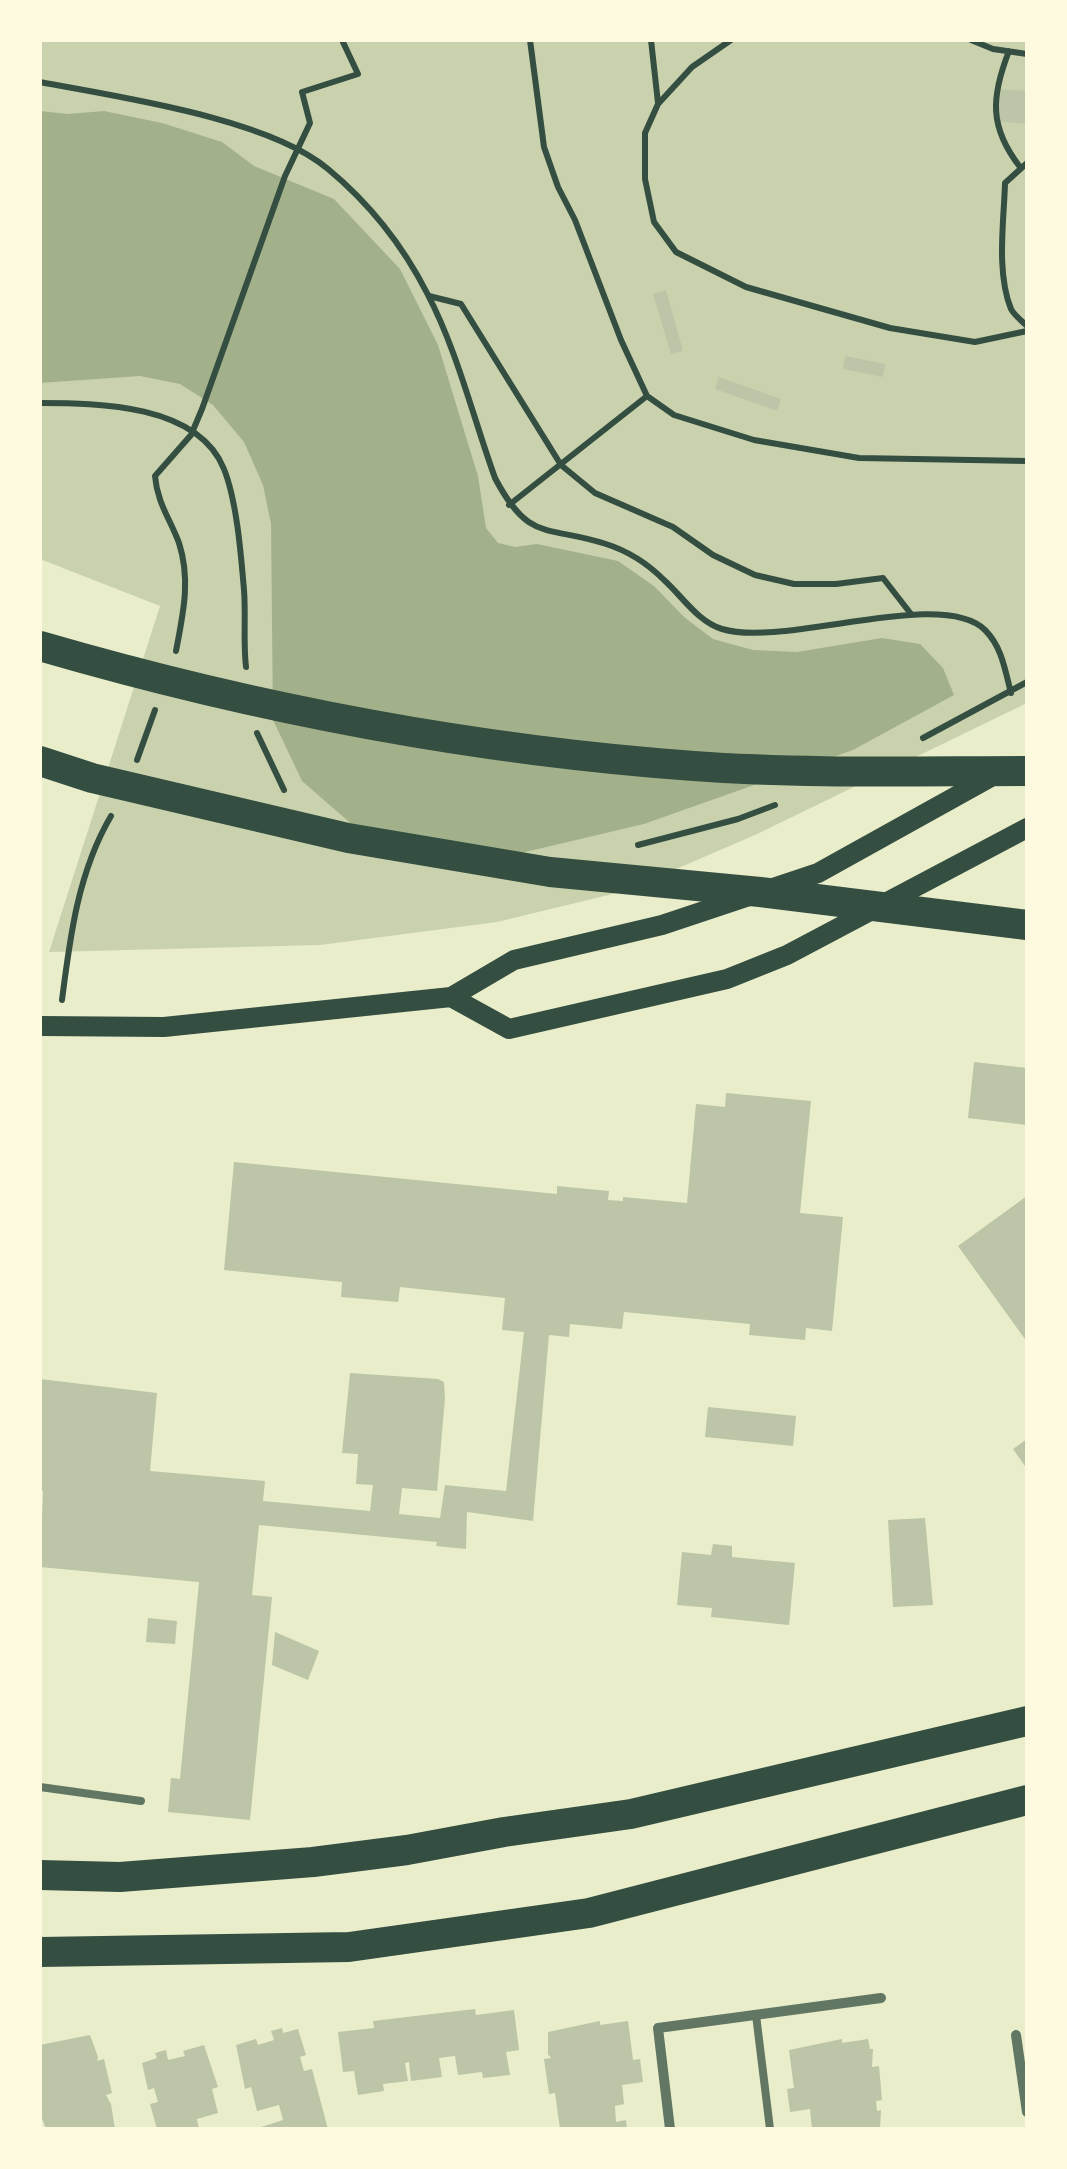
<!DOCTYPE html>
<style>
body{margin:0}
#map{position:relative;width:1067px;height:2169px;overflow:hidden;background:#e9edc9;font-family:Lora,serif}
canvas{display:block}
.frame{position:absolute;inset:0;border:42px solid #fefae0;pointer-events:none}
</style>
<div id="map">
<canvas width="1067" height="2169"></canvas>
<div class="frame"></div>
</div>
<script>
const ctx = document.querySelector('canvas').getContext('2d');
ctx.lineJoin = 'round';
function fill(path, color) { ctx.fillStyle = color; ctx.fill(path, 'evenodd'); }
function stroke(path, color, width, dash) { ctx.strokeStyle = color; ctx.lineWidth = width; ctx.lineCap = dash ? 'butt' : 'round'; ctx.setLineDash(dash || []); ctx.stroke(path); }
fill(new Path2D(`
 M40 40H1027V703L755 835 625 891 497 922 320 945 49 952 160 606 40 559Z`), '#cad2ad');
fill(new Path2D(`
 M40 111 68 114 104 111 162 123 222 142 254 166 334 199 400 269 438 345 478 476 486 528 498 543 515 547 537 544 618 561 654 586 684 617 713 639 753 650 797 652 882 638 920 644 943 668 954 695 853 750 644 824 504 857 356 828 302 781 273 720 271 524 263 485 244 442 213 405 180 384 140 376 40 383Z`), '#a3b18a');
fill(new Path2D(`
 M1000 89 1027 91V124L997 121Z
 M666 290 683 351 671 354 653 294Z
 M845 356 885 364 883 377 843 369Z
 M719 377 781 399 777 411 715 389Z
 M974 1062 1027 1068V1125L968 1118Z
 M726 1093 811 1101 800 1213 843 1217 832 1331 806 1328 805 1340 749 1335 750 1324 624 1312 622 1329 570 1324 569 1337 549 1335 533 1521 467 1512 466 1549 436 1546 437 1542 259 1525 252 1595 272 1597 250 1820 168 1812 171 1778 180 1779 199 1582 40 1567 43 1491H40V1379L157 1393 150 1471 265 1481 263 1501 370 1511 373 1485 356 1484 358 1454 342 1453 350 1373 438 1379 444 1382 445 1398 437 1491 402 1488 399 1514 440 1518 445 1485 506 1491 524 1332 502 1330 505 1298 400 1287 398 1302 341 1297 342 1282 224 1270 234 1162 557 1194V1186L609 1191 608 1200 623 1201V1197L687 1203 696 1104 725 1107Z
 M1027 1196V1342L958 1246Z
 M708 1407 796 1416 793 1446 705 1437Z
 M1027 1439V1469L1013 1449Z
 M925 1518 933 1605 893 1607 888 1520Z
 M713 1544 732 1546V1557L795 1563 789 1625 711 1617 712 1608 677 1605 682 1552 711 1555Z
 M148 1618 177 1621 175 1644 146 1642Z
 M275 1632 319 1651 308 1680 272 1665Z
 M475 2009 476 2015 514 2010 519 2050 506 2052 510 2075 483 2078 482 2072 458 2075 455 2056 439 2058 442 2077 411 2081 409 2062 405 2063 408 2081 383 2084 384 2091 358 2095 354 2071 343 2072 338 2032 374 2028 373 2021Z
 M600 2021V2025L628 2021 633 2060 640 2059 643 2082 622 2085 624 2104 615 2106 616 2122 626 2120 627 2129H560L555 2093 549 2094 544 2059 551 2058 548 2054V2032Z
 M282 2028 283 2033 298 2029 306 2055 300 2057 304 2071 312 2069 328 2129H255L283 2120 279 2105 257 2111 251 2087 245 2089 236 2045 256 2039 258 2045 274 2040 271 2031Z
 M90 2035 98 2057 97 2061 104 2059 112 2093 106 2095 111 2104 115 2129H46L40 2113V2045Z
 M842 2039V2043L868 2039 870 2049H873L872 2067 879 2066 882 2100 876 2101 877 2111 881 2110 880 2129H812L810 2109 790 2112 787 2089 794 2088 789 2050Z
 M204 2045 218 2087 212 2089 218 2113 197 2119 199 2129H157L150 2104 158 2102 154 2088 148 2090 142 2063 157 2058 155 2053 166 2050 168 2060 185 2056 183 2051Z`), '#bcc5a7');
stroke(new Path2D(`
 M530 40 544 147 558 187 575 220 621 340 647 396 674 415 754 440 859 458 1027 461
 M651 40 658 103
 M731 40 692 67 658 104 645 133V179L654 222 676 252 746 287 890 328 975 342 1027 331
 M971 40 993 49 1027 54
 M1009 51C991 97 989 127 1020 167
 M40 82C118 97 268 118 328 169 369 203 403 246 427 293 457 350 473 417 495 478 529 543 547 525 606 544 628 551 648 564 664 580 682 596 698 622 722 629 785 648 941 587 985 630 1002 647 1005 670 1011 693
 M1027 163 1005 183C1004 221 996 272 1011 309 1014 315 1022 321 1027 326
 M429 296 461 304 561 465 595 493 673 527 713 555 755 575 794 584H836L883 578 911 614
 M40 403C98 403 198 404 224 469 237 502 241 555 244 590 246 616 243 642 246 667
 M509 505 647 396
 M176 651C183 614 191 580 179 543 170 519 157 502 155 476L191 435 202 409 285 176 310 123 302 92 358 74 342 40
 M257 733 284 790
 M923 738 1027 682
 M137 760 155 710
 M638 845 738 819 775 805
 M62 1000C70 937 78 872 111 816`), '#344e41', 6);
stroke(new Path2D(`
 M40 1787 141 1801
 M756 2015 770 2129`), '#617663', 8);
stroke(new Path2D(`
 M1016 2035 1027 2112
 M670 2129 658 2028 881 1998`), '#617663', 10);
stroke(new Path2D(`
 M451 997 509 1029 727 979 787 955 1027 828
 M40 1026 164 1027 451 997 514 960 662 925 818 873 998 773`), '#344e41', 20);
stroke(new Path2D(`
 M40 646C253 708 472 750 694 766 804 774 917 771 1027 771
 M40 761 92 778 348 838 550 872 760 892 1027 925
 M40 1875 120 1877 313 1862 407 1850 504 1832 631 1814 1027 1721
 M40 1952 349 1947 589 1913 1027 1800`), '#344e41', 30);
</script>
